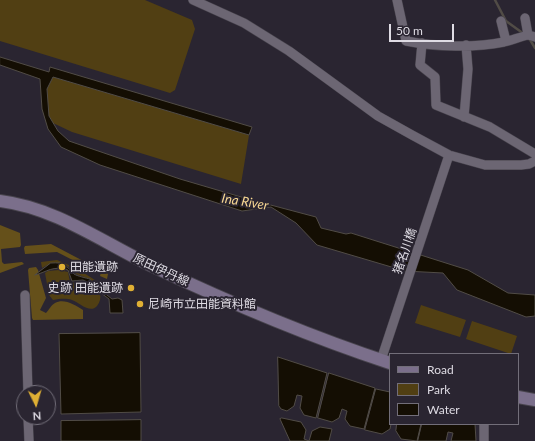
<!DOCTYPE html>
<meta charset="utf-8">
<style>
body{margin:0}
#map{position:relative;width:535px;height:441px;overflow:hidden;background:#2a2531;font-family:Lato,sans-serif}
canvas{display:block}
.legend{position:absolute;left:389px;top:353px;width:130px;height:72px;box-sizing:border-box;background:#2a2531;border:1px solid #726e79;margin:0;padding:5px 7px;list-style:none;font-size:12px;color:#dfdce4}
.legend li{display:flex;align-items:center;gap:8px;height:20px}
.legend b{width:20px;border:1px solid #726e79}
.north{position:absolute;left:16px;top:385px;width:40px;height:40px;box-sizing:border-box;background:#2a2531;border:1px solid #726e79;border-radius:50%;rotate:175deg;font-size:11px;font-weight:700;line-height:16px;text-align:center;color:#dfdce4}
.north::after{content:'';display:block;margin:auto;width:14px;height:18px;background:#e0b034;clip-path:polygon(50% 0,100% 100%,50% 72%,0 100%)}
.scale{position:absolute;left:389px;top:24px;width:65px;height:18px;box-sizing:border-box;border:2px solid #dfdce4;border-top:0;padding-left:5px;font-size:12px;line-height:14px;white-space:nowrap;color:#dfdce4;-webkit-text-stroke:3px #2a2531;paint-order:stroke}
</style>
<div id="map">
<canvas width="535" height="441"></canvas>
<ul class="legend">
<li><b style="height:5px;background:#7b6f8b"></b>Road</li>
<li><b style="height:11px;background:#513f13"></b>Park</li>
<li><b style="height:11px;background:#140e03"></b>Water</li>
</ul>
<div class="north">N</div>
<div class="scale">50 m</div>
</div>
<script>
const ctx = document.querySelector('canvas').getContext('2d');
ctx.lineJoin = 'round';
function fill(path, color) { ctx.fillStyle = color; ctx.fill(path, 'evenodd'); }
function stroke(path, color, width, dash) { ctx.strokeStyle = color; ctx.lineWidth = width; ctx.lineCap = dash ? 'butt' : 'round'; ctx.setLineDash(dash || []); ctx.stroke(path); }
function write(font, color, halo, rows, align = 'center') {
  ctx.font = font + ' Lato,"Noto Sans JP",sans-serif'; ctx.lineWidth = 4; ctx.setLineDash([]); ctx.textBaseline = 'middle'; ctx.strokeStyle = halo; ctx.fillStyle = color; for (const [text, x, y, turn = 0] of rows) {
    ctx.save(); ctx.translate(x, y); ctx.rotate((+turn || 0) * Math.PI / 180); ctx.textAlign = isNaN(turn) ? turn : align; if (halo) ctx.strokeText(text, 0, 0); ctx.fillText(text, 0, 0); ctx.restore();
  }
}
fill(new Path2D(`
 M0 0H145L192 20 195 29 175 90 170 93 0 41Z
 M53 77 249 135 241 184 72 132 53 123 49 116 47 89Z
 M57 260C73 266 88 275 102 285L103 290C95 291 94 285 90 279L76 274 71 268 61 263H51L42 268 41 262Z
 M59 270 68 272 70 282 75 283C83 278 88 283 91 291L100 294C101 298 100 302 97 306 90 314 80 303 72 300 65 298 60 299 53 300L49 295 45 273 48 271Z
 M421 305 466 320 460 337 415 323Z
 M472 321 517 336 511 354 466 339Z`), '#513f13');
fill(new Path2D(`
 M0 225 20 233 21 245 20 247 1 249 2 262 4 264 22 262 24 264 0 273Z
 M51 244 108 274 107 279 100 276 101 272 94 268 92 270 57 252 25 254 24 248 25 246Z
 M36 267 38 270 46 298 40 310 46 313C49 310 51 305 55 303 64 298 75 305 83 310V319L33 320 32 318 28 270 29 268Z`), '#65501a');
const water = new Path2D(`
 M0 57 49 72 50 67 252 127 249 135 53 77 47 89 49 116 58 131 69 141 180 179 248 199 316 217 321 228 346 234 351 233 468 270 508 293 535 295V316L526 317 457 290 443 273 405 271 317 245 296 223 271 207 242 211 100 165 61 147 48 129 42 109 40 79 0 65Z
 M51 263C65 262 65 265 74 274 77 276 86 278 90 279L93 287 96 290 102 291 112 299 118 298 122 300 123 313H110L109 299 101 293 92 290 87 282 83 280 72 281 68 270C53 265 47 272 35 275Z
 M140 333 141 412 61 414 59 334Z
 M278 357 327 373 316 418 304 415 300 408 302 396 297 395 294 406 287 411 281 409 279 406Z
 M329 373 375 388 364 429 350 426 345 419 347 411 342 409 339 418 332 422 318 418Z
 M376 389 390 392V424H391L390 429 382 434 365 430Z
 M282 418 301 422 306 430 304 439 309 441 312 431 320 427 332 429 329 441H290L280 419Z
 M141 420V441H61V421Z
 M397 424H421L417 441 401 439 396 431Z
 M422 424H475L476 441H451L453 433 448 432 446 441H418Z`);
fill(water, '#140e03');
stroke(water, '#514c46', 1);
stroke(new Path2D(`
 M495 0 506 21 524 34
 M529 38 535 48`), '#514c46', 2.5);
const street = new Path2D(`
 M193 0 244 23 289 51 378 116 412 135 449 155 485 165H521L529 164 535 161
 M397 0 406 41C436 47 475 48 504 42 512 40 520 37 528 35
 M525 18 528 35 535 37
 M501 21 506 41
 M422 43 420 65 435 77 436 105 490 127 535 154
 M464 117 468 69 466 45
 M25 295 28 393
 M381 360 449 155
 M28 417 29 441
 M484 441V424`);
const secondary = new Path2D(`
 M0 201C56 208 102 242 152 266 230 303 308 336 390 363
 M518 397 535 400`);
stroke(street, '#48444d', 10);
stroke(secondary, '#48444d', 14);
stroke(street, '#6c6673', 9);
stroke(secondary, '#7b6f8b', 12);
for (const [x, y, r, color] of [
 [62,267,4,"#e0b034"],
 [131,288,4,"#e0b034"],
 [140,304,4,"#e0b034"]
]) { const dot = new Path2D(); dot.arc(x, y, r, 0, 2 * Math.PI); ctx.fillStyle = color; ctx.fill(dot); stroke(dot, '#2a2531', 1.5); }
write('12px', '#dfdce4', '#2a2531', [
 ["猪名川橋",405,251,-71],
 ["原田伊丹線",161,270,25]
]);
write('12px', '#dfdce4', '#2a2531', [
 ["田能遺跡",70,267],
 ["史跡 田能遺跡",123,288,"right"],
 ["尼崎市立田能資料館",148,304]
], 'left');
write('italic 13px', '#f8d893', '#2a2531', [
 ["Ina River",245,202,9]
]);
</script>
